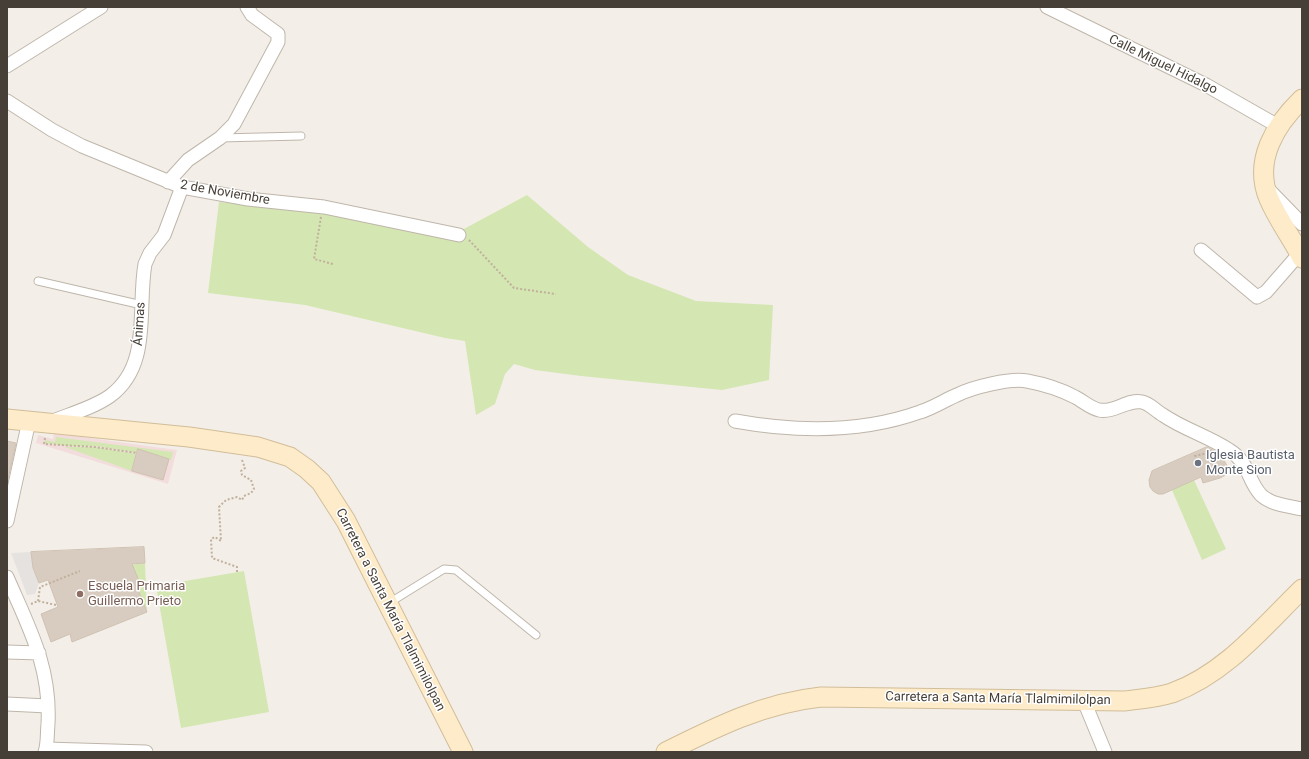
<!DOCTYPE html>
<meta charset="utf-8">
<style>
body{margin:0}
#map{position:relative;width:1309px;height:759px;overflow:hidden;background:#f3efe8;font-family:Roboto,sans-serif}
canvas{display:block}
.frame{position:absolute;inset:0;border:8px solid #463f37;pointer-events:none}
</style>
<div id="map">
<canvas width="1309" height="759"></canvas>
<div class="frame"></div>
</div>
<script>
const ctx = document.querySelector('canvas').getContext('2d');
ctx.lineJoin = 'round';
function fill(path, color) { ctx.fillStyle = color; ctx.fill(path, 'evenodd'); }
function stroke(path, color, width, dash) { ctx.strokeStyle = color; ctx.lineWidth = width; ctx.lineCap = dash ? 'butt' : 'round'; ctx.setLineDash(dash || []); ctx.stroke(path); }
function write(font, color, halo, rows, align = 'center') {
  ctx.font = font + ' Roboto,sans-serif'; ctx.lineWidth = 3; ctx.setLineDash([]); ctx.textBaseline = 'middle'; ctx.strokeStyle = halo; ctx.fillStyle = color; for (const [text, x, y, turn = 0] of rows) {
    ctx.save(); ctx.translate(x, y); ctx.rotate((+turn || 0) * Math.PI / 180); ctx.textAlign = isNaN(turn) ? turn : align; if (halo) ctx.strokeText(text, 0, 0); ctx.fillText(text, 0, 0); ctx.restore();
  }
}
fill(new Path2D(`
 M54 433 177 450 168 484 36 443 38 435 53 439Z`), '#f3dddc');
fill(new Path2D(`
 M527 195 588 247 628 275 696 301 773 305 769 380 722 390 581 376 535 370 514 364 505 374 495 404 476 415 465 341 445 338 305 305 208 293 219 202 322 212 462 230Z
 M56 437 173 452 171 460 138 449 137 453 96 446H68L45 443V440L55 442Z
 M65 447H95L136 454 132 471Z
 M1194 480 1226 549 1202 560 1172 490Z
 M145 563 147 612 140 594 71 622 103 569Z
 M244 571 269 712 181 728 156 586Z`), '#d4e6b2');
fill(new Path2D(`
 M31 552 33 569 39 583 35 594 27 595 11 553Z`), '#e5e2e0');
const building = new Path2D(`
 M7 441 16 443 7 484Z
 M1207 447 1220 454 1231 472 1220 478 1203 483 1201 477 1163 494H1158L1153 491 1150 487 1149 480 1152 471Z
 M138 449 169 459 163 480 132 471Z
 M144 547 145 563 132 564 141 586 137 587 147 612 72 642 70 634 51 642 41 614 58 607 48 580 39 583 33 568 31 552Z`);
fill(building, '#d8ccc1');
stroke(building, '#cfc1b1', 1);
const lane = new Path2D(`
 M220 138 301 136
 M38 281 142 305
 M389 603 444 569 456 570 536 635`);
const street = new Path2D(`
 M1047 7 1206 85 1278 126
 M7 66 101 7
 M7 101 52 130 82 146 182 187 248 199 324 207 459 235
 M168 182 188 160 220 138 234 124 278 42V34L252 15 247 7
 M1269 190 1302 224
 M1201 250 1257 297 1266 292 1300 253
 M735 421C796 432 861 433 920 412 933 408 945 400 957 395 973 387 1010 378 1027 381 1043 384 1060 389 1075 397 1083 401 1090 408 1099 410 1115 413 1127 399 1142 402 1149 403 1156 411 1163 415 1183 429 1208 436 1229 450 1250 463 1247 480 1261 495 1272 505 1288 506 1302 509
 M50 422C70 414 93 408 110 396 152 365 137 309 145 264L150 253 164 235 182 187
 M7 521 29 421
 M7 577C29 628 51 667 48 724 47 733 48 744 45 752
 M7 652 39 653
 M1084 701 1105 752
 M7 704 48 706
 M46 749 146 752`);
const secondary = new Path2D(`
 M1302 99C1275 125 1253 161 1269 199 1278 220 1292 238 1302 258
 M7 419 189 437 258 447 290 457 307 469 321 482 346 521 463 752
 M666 752C716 727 764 703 821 697L1124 701C1140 699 1156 698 1172 693 1225 674 1263 627 1302 589`);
stroke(lane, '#bfb6ab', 9);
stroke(street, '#bfb6ab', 15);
stroke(secondary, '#d2bd99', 21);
stroke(new Path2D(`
 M321 217 314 259 333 264
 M469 240 514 288 556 294
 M45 438 44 444 95 447 137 453
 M1197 460 1195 456 1207 453 1209 455 1213 453
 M237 572V567L212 558 211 539 215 537 221 541 219 507 226 500 237 497 242 500 244 496 251 493 254 489 251 480 242 475 241 471 245 468 242 460
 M38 601 40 587 80 571
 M31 604 38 601 56 605`), '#c0b09c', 2, [2, 2]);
stroke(lane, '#fff', 7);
stroke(street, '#fff', 13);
stroke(secondary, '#fdebc9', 19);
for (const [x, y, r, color] of [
 [1198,463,4,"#6b7280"],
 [80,594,4,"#8d6e63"]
]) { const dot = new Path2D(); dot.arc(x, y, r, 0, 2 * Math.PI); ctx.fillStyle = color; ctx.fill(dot); stroke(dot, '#fff', 1.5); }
write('13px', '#463f37', '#fff', [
 ["Calle Miguel Hidalgo",1163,65,26],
 ["2 de Noviembre",225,193,10],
 ["Ánimas",140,324,-86],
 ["Carretera a Santa María Tlalmimilolpan",390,610,63],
 ["Carretera a Santa María Tlalmimilolpan",998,699,1]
]);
write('13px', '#5b616d', '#fff', [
 ["Iglesia Bautista",1206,456],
 ["Monte Sion",1206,471]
], 'left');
write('13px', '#785e54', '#fff', [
 ["Escuela Primaria",88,587],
 ["Guillermo Prieto",88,602]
], 'left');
</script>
